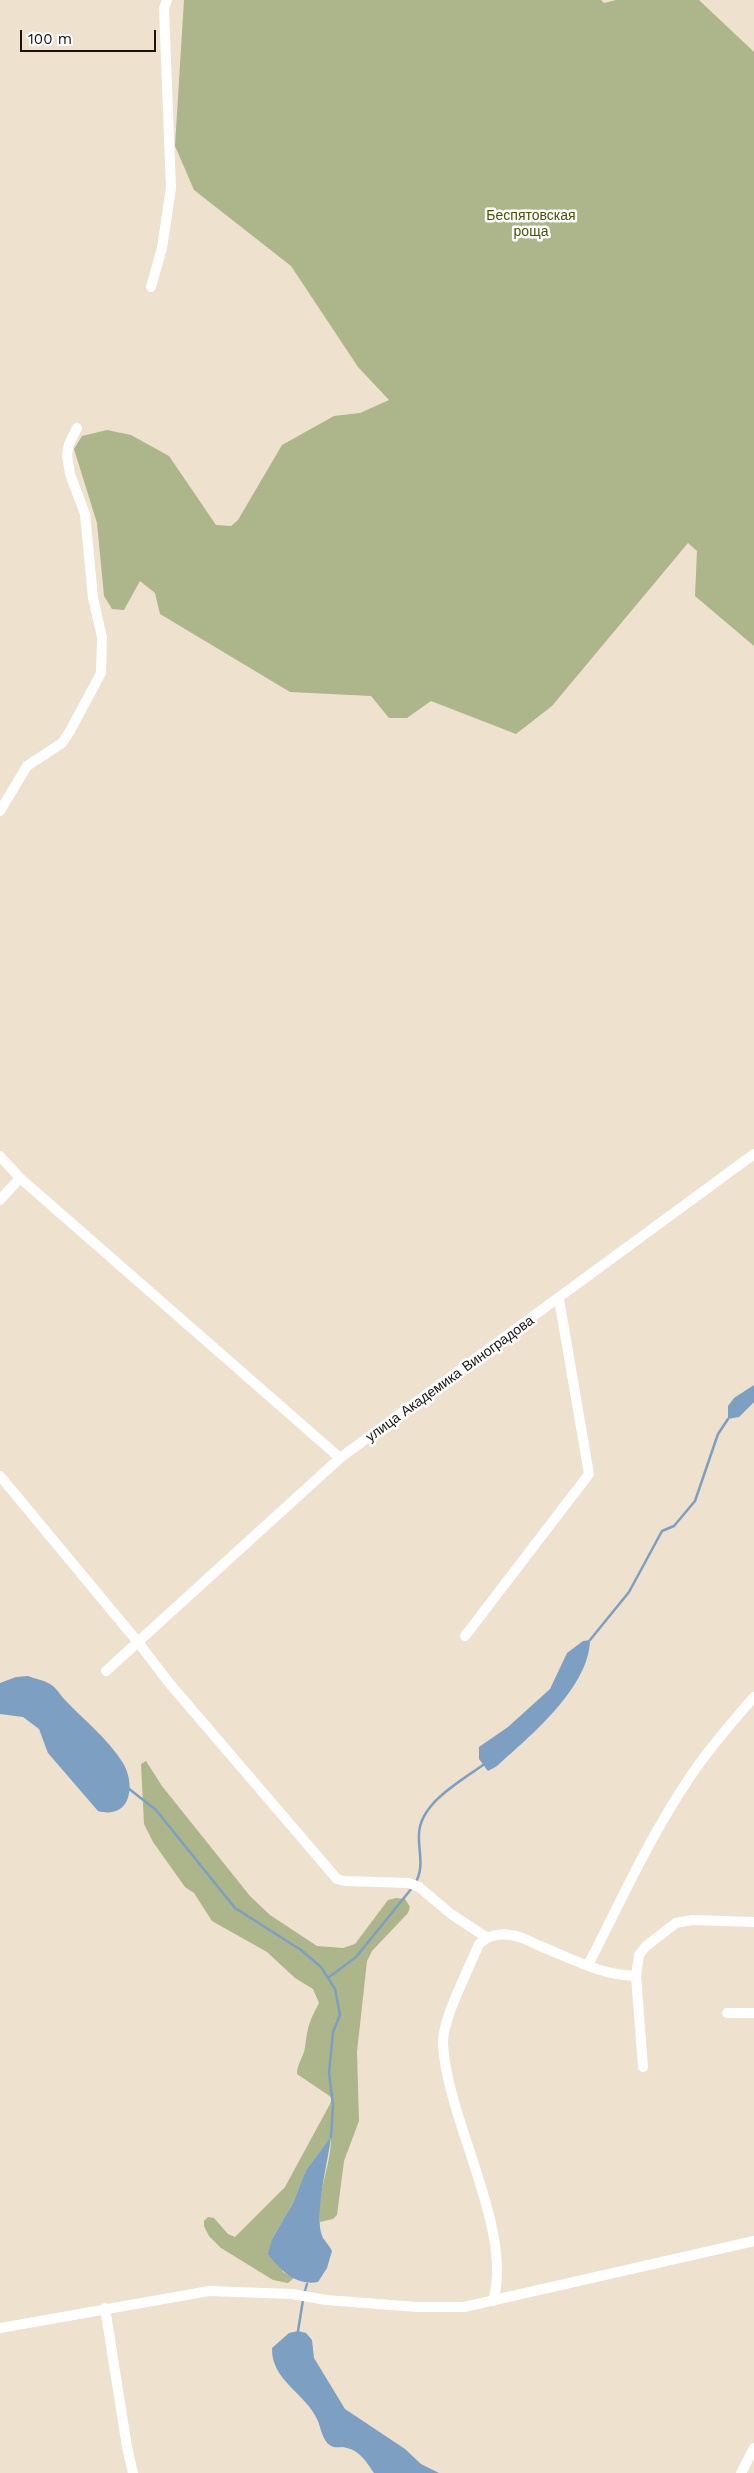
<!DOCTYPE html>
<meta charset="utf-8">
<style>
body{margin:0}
#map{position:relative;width:754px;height:2473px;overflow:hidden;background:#eee1cd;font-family:"Work Sans",sans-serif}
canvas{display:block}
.scale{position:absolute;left:20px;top:30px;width:136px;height:22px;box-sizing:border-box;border:2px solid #19150e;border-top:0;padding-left:6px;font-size:15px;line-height:18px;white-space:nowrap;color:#19150e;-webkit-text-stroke:4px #fff;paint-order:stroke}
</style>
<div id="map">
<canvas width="754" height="2473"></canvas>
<div class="scale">100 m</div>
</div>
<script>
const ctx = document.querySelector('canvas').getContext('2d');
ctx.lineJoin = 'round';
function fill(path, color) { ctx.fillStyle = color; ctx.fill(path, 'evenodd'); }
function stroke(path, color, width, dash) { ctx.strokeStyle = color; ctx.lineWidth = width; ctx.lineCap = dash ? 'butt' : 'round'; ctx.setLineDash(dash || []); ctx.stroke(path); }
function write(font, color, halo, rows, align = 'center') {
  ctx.font = font + ' "Work Sans",sans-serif'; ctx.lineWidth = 5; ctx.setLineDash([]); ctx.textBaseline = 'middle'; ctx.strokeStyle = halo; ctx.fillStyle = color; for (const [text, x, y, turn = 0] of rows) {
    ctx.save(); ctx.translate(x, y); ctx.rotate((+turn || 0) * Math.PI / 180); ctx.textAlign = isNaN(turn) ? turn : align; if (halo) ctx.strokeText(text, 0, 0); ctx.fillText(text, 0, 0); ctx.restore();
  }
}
fill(new Path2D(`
 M184 0H601L604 3 616 0H699L754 52V646L695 596 697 551 688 543 552 706 516 734 431 701 407 718H389L371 696 290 692 160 614 155 593 140 581 124 610 112 609 104 596 97 523 74 449 82 436 107 430 131 435 169 456 216 525 231 526 238 520 282 445 334 416 360 413 389 400 358 367 291 266 194 190 175 146Z
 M146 1761 162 1786 250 1896 270 1915 317 1946 343 1948 355 1944 388 1900 396 1898 405 1899 410 1907 408 1913 372 1951 367 1961 357 2052 359 2121 344 2161 337 2215 333 2219 320 2222C316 2195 331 2166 331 2138L306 2170 293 2203 272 2239 283 2272 294 2278 288 2283 273 2280 221 2248 209 2236 204 2226V2221L208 2217 214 2218 228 2234 235 2237 285 2187 330 2104 332 2098 328 2095 297 2074C297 2064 303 2058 305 2048 308 2026 308 2024 319 2003L313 1989 295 1978 267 1952 212 1921 194 1893 185 1887 153 1842 144 1824 141 1764Z`), '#adb68a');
fill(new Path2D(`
 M754 1385V1402L739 1417 728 1419V1406L734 1398Z
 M590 1640C589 1688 530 1736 497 1766L488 1771 479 1759V1747L508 1727 550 1689 567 1653 583 1641Z
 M28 1676C35 1679 44 1680 50 1684 56 1687 61 1696 66 1701 85 1721 108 1739 123 1763 136 1785 131 1820 98 1811L48 1753 39 1729 23 1717 0 1714V1683L16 1677Z
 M331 2137C328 2162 313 2217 323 2238 326 2242 330 2247 332 2251L327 2268 318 2282C296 2286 281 2271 268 2254L272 2239 293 2203 306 2170Z
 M298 2331 306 2333 312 2340 314 2358 345 2409 405 2449 421 2464 439 2473H374C365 2460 359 2449 342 2447 339 2447 335 2448 331 2446 322 2441 321 2427 317 2419 305 2393 271 2380 272 2348L289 2333Z`), '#7c9fc2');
stroke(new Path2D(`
 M590 1640 629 1592 662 1531 674 1526 695 1501 718 1434 728 1419
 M128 1788 156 1810 235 1908 301 1950 321 1967 335 1989 340 2015 333 2032 329 2073 333 2105 331 2137
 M415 1884C425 1866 418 1852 419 1834 420 1803 461 1781 483 1765
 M328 1978 356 1957 412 1888
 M304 2294 307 2284
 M298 2331 303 2300`), '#7c9fc2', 2.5);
stroke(new Path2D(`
 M151 287 162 248 171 188 164 8 167 0
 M0 811 27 766 62 743 70 731 101 673 102 637 93 598 85 514 70 474 67 455 69 444 77 428
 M0 1156 20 1178 340 1458
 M0 1200 20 1178
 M0 1476 137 1641 170 1684 337 1879 345 1881 409 1883 419 1887 451 1914 486 1937
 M465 1636 589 1474 559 1299
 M106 1671 340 1458 754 1154
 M588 1965C620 1903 649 1838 688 1780 707 1751 731 1723 754 1697
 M727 2013H754
 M643 2067 636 1976 639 1955 646 1946 676 1923 692 1920 754 1922
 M493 2301C514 2230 447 2121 443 2044 442 2019 469 1969 479 1944 488 1935 498 1933 511 1935 521 1936 531 1942 540 1946 570 1958 603 1976 636 1976
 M105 2308 127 2447 133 2473
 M0 2328 209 2291 292 2294 326 2300 417 2307H464L754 2241
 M741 2473 754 2448`), '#fff', 10);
write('14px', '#495305', '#fff', [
 ["Беспятовская",531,216],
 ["роща",531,232]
]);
write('14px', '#19150e', '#fff', [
 ["улица Академика Виноградова",450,1379,-36]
]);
</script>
